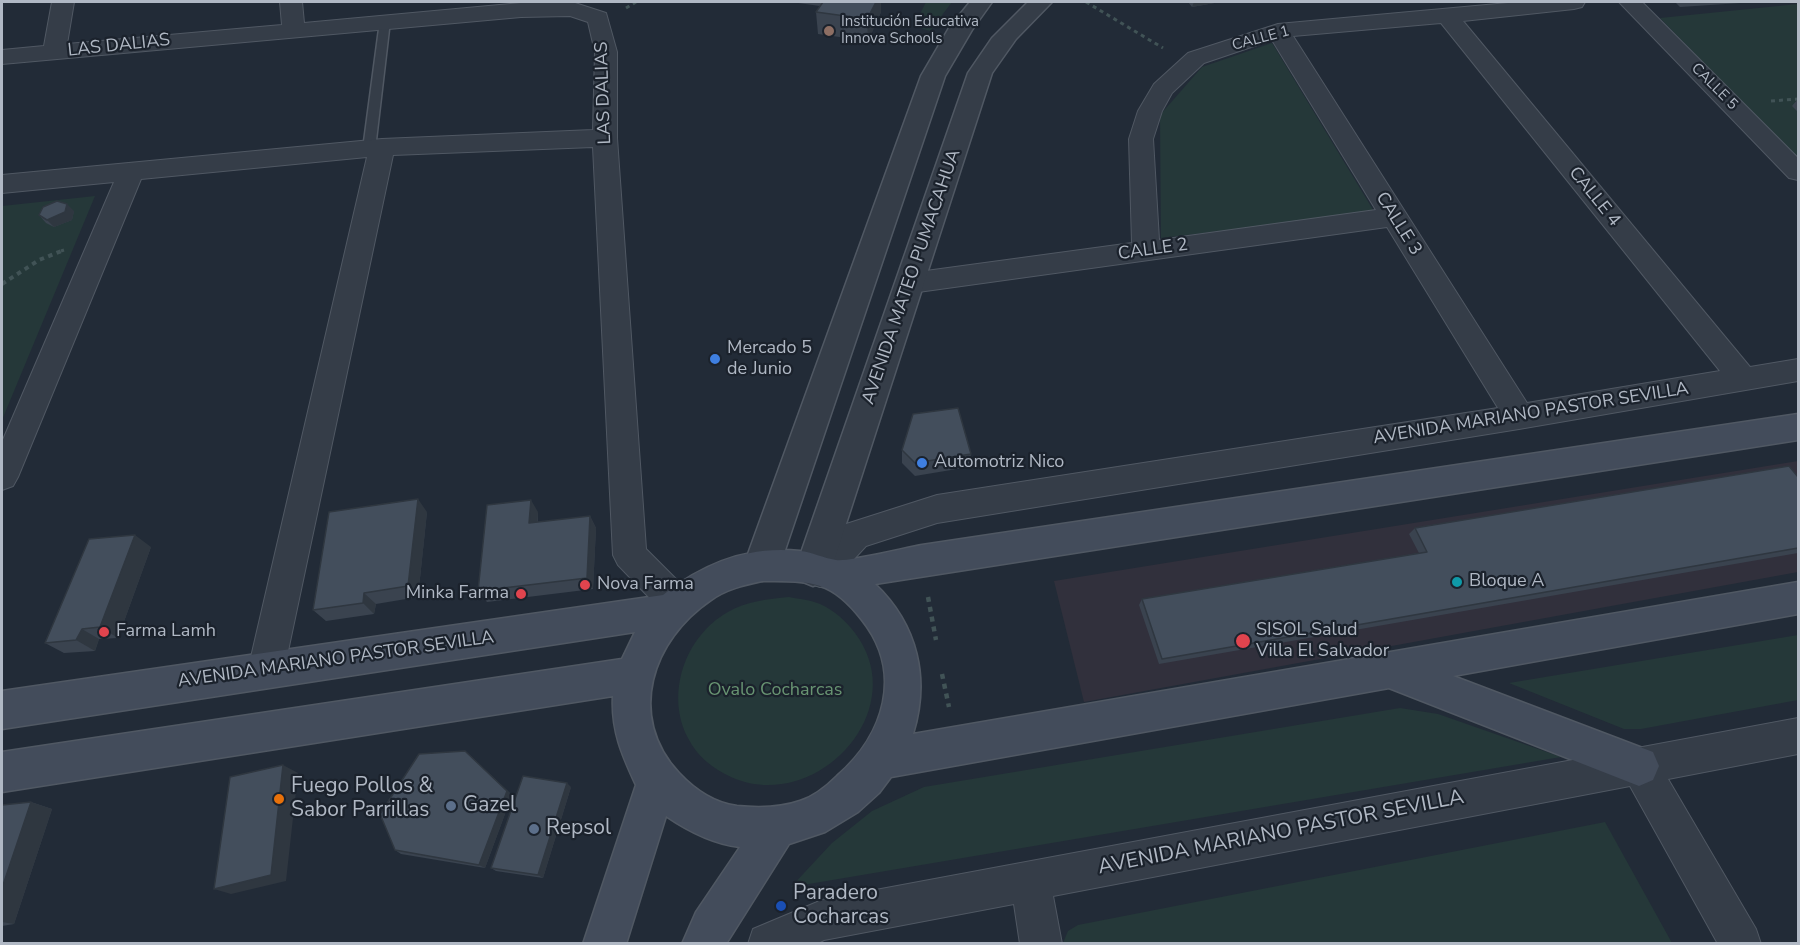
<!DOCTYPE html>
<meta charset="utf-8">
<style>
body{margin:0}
#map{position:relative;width:1800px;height:945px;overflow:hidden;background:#222b37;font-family:"Nunito Sans",sans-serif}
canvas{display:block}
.frame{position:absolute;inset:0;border:3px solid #b0b8c4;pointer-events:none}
</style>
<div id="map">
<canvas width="1800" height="945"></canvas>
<div class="frame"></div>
</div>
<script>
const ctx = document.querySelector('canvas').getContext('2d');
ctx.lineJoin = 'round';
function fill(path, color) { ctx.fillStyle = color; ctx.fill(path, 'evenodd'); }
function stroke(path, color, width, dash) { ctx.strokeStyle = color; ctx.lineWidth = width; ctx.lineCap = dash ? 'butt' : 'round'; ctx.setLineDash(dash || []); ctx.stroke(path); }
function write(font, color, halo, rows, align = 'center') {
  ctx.font = font + ' "Nunito Sans",sans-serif'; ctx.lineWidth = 4.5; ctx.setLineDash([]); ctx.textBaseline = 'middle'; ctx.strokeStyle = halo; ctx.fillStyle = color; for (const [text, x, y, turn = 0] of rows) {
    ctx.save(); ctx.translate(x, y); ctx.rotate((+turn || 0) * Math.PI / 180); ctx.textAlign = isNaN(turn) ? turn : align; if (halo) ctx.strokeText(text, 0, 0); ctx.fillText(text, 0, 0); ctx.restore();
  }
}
fill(new Path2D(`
 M1798 461V572L1084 702 1054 581Z`), '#31303c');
fill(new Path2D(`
 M926 2H952L930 31 914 26Z
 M1798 4V157H1795L1660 18Z
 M1272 43 1375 213 1161 238 1160 115 1202 67Z
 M95 196 2 420V206Z
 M789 597C799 599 811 600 820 604 834 610 846 621 855 633 914 711 815 815 731 777 712 768 697 756 688 738 665 694 685 636 728 612 747 601 768 599 789 597Z
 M1798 635V700L1641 729H1624L1509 683Z
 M1400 708 1438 714 1561 757 791 887 832 843 872 811 924 787Z
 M1605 822 1672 943H1063L1068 931 1078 925Z`), '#253839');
const service = new Path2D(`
 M385 18 390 21 375 149 369 153 363 149 380 21Z`);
const minor = new Path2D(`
 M52 2H74L67 44 282 25 280 2H302L304 23 521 3 572 2 606 13 617 52V138L646 549 690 593 695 604 690 615 678 620 666 615 618 565 613 555 593 147 393 155 284 670 279 682 266 687 253 682 248 670 367 157 141 179 18 477 13 486 2 490V442L114 182 2 193V175L382 139 593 130 595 52 588 22 570 16 521 17 2 64V50L44 46Z
 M1519 2H1585L1582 7 1574 9 1463 21 1750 367 1798 359V381L1519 429 937 523 866 546 832 583 820 587 808 583 803 572 808 561 843 525 937 495 1498 408 1387 227 911 293 901 290 897 283 901 276 911 273 1132 243 1129 139 1138 111 1154 84 1188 53 1278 24ZM1441 23 1720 371 1527 403 1293 36ZM1272 40 1376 210 1159 240 1153 139 1162 111 1172 93 1204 63Z
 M1619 2H1642L1798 158V180L1789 178Z
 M1798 718V754L1668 779 1756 929 1761 944H1718L1630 786 1053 896 1062 944H1020L1014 904 824 940 816 944H748L753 929 822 900Z`);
const tertiary = new Path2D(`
 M970 2H992L972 30 945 76 780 565 774 576 762 581 750 576 744 565 921 76 949 28Z
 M1028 2H1052L1016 39 992 73 831 570 825 581 813 586 801 581 795 570 968 73 992 38Z`);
const secondary = new Path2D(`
 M1798 414V440L875 584C918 625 930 679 913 734L1798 582V614L1453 676 1653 752 1659 766 1653 780 1639 786 1389 688 891 777 879 793 858 812 825 832 789 844 726 944H682L696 912 740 847C713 844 688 831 666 816L626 944H583L636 785C622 755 611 730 613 696L2 792V752L622 659 635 632 2 729V691L663 595C703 564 748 545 800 551 812 552 823 558 836 560 849 562 905 548 922 545ZM762 581C781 581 802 580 820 586 837 591 852 607 862 620 904 673 884 735 837 776 827 786 813 797 800 801 780 808 757 808 737 806 714 803 695 790 679 773 626 716 652 640 711 600 726 589 744 585 762 581Z`);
stroke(service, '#505863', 3);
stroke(minor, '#505863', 2);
stroke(tertiary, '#505863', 3);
stroke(secondary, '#505863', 3);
stroke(new Path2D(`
 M1086 2 1163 48
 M626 8 636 2
 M1771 101 1798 99
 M61 251 64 250`), '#415356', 3, [4, 4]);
stroke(new Path2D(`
 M2 284 39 260 64 250`), '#415356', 4, [4.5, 4.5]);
stroke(new Path2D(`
 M928 597 936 640
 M942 674 949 707`), '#415356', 4.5, [5, 5]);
fill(service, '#353d48');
fill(minor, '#353d48');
fill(tertiary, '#353d48');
fill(secondary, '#434c5b');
fill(new Path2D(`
 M791 2H881V12L868 41 818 34 816 12 820 6Z
 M1188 2H1220L1192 7Z
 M1675 2H1756L1680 7Z
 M1798 99V112L1792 106Z
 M74 211 72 220 54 227 46 223 39 215Z
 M902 450 971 454 969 467 915 476 902 463Z
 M1798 477V553L1159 664 1139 605 1142 599 1419 553 1409 534 1415 528Z
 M427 512 418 597 376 604 374 614 326 621 313 610Z
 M538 512V522L590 516 596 528 593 589 487 602 478 591Z
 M151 547 118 638 99 639 95 651 64 653 45 643Z
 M465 751 512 795 485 868 401 854 395 850Z
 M571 787 543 878 496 871 491 868Z
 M31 802 52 809 14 924 2 926V805Z`), '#3a434f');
fill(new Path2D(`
 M876 2H881V12L868 41 867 19Z
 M1194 2H1220L1192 7Z
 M67 204 74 211 72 220 54 227 47 220Z
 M418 499 427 512 418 597 408 586Z
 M531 500 538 512 537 535 529 523Z
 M590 516 596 528 593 589 587 578Z
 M135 535 151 547 118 638 100 627Z
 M364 593 376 604 374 614 363 603Z
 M82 629 99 639 95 651 76 640Z
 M465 751 512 795 485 868 479 865Z
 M283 765 298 773 286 881 231 894 214 889Z
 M567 783 571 787 543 878 538 875Z
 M31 802 52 809 14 924 2 922V888Z`), '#2f3740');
const building = new Path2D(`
 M823 2H876L867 19 816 12Z
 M57 201 67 204 65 212 47 220 39 215 43 207Z
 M958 408 971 454 915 463 902 450 913 414Z
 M1789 466 1798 477V548L1162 659 1142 599 1427 552 1415 528Z
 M418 499 408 586 364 593 363 603 313 610 329 512Z
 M531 500 529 523 590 516 587 578 478 591 487 505Z
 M135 535 100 627 82 629 76 640 45 643 89 539Z
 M465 751 507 791 479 865 395 850 380 814 419 754Z
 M283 765 271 875 214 889 230 777Z
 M523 776 567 783 538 875 491 868Z
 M31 802 2 888V805Z`);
fill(building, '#434e5c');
stroke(building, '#2f3740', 1.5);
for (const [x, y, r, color] of [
 [829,31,6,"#8d6e63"],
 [715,359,6,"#3f7fe0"],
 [922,463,6,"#3f7fe0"],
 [1457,582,6,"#0f9aa8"],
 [585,585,6,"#e0444e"],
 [521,594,6,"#e0444e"],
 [104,632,6,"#e0444e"],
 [1243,641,8,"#e0444e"],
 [279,799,6,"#e8710a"],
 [451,806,6,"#5c6f8a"],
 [534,829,6,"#5c6f8a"],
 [781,906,6,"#1a4fb4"]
]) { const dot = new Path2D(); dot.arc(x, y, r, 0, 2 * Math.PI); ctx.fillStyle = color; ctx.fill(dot); stroke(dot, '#1b222c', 2); }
write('15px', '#b0b8c4', '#1b222c', [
 ["Institución Educativa",841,22],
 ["Innova Schools",841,39]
], 'left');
write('15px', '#b0b8c4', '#1b222c', [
 ["CALLE 1",1261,39,-15],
 ["CALLE 5",1714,87,45]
]);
write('18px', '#b0b8c4', '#1b222c', [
 ["LAS DALIAS",119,46,-6],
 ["LAS DALIAS",604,93,-92],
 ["CALLE 4",1594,197,51],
 ["CALLE 3",1398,224,58],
 ["CALLE 2",1153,250,-8],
 ["AVENIDA MATEO PUMACAHUA",912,277,-71],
 ["AVENIDA MARIANO PASTOR SEVILLA",1531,414,-9],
 ["AVENIDA MARIANO PASTOR SEVILLA",336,660,-8]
]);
write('18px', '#b0b8c4', '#1b222c', [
 ["Mercado 5",727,349],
 ["de Junio",727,370],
 ["Automotriz Nico",934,463],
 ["Bloque A",1469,582],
 ["Nova Farma",597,585],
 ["Minka Farma",509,594,"right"],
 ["SISOL Salud",1256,631],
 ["Villa El Salvador",1256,652],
 ["Farma Lamh",116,632]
], 'left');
write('18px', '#689472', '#1b222c', [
 ["Ovalo Cocharcas",775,691]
]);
write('21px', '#b0b8c4', '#1b222c', [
 ["Fuego Pollos &",291,787],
 ["Sabor Parrillas",291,811],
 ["Gazel",463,806],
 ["Repsol",546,829],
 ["Paradero",793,894],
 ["Cocharcas",793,918]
], 'left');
write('21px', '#b0b8c4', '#1b222c', [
 ["AVENIDA MARIANO PASTOR SEVILLA",1281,833,-11]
]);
</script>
